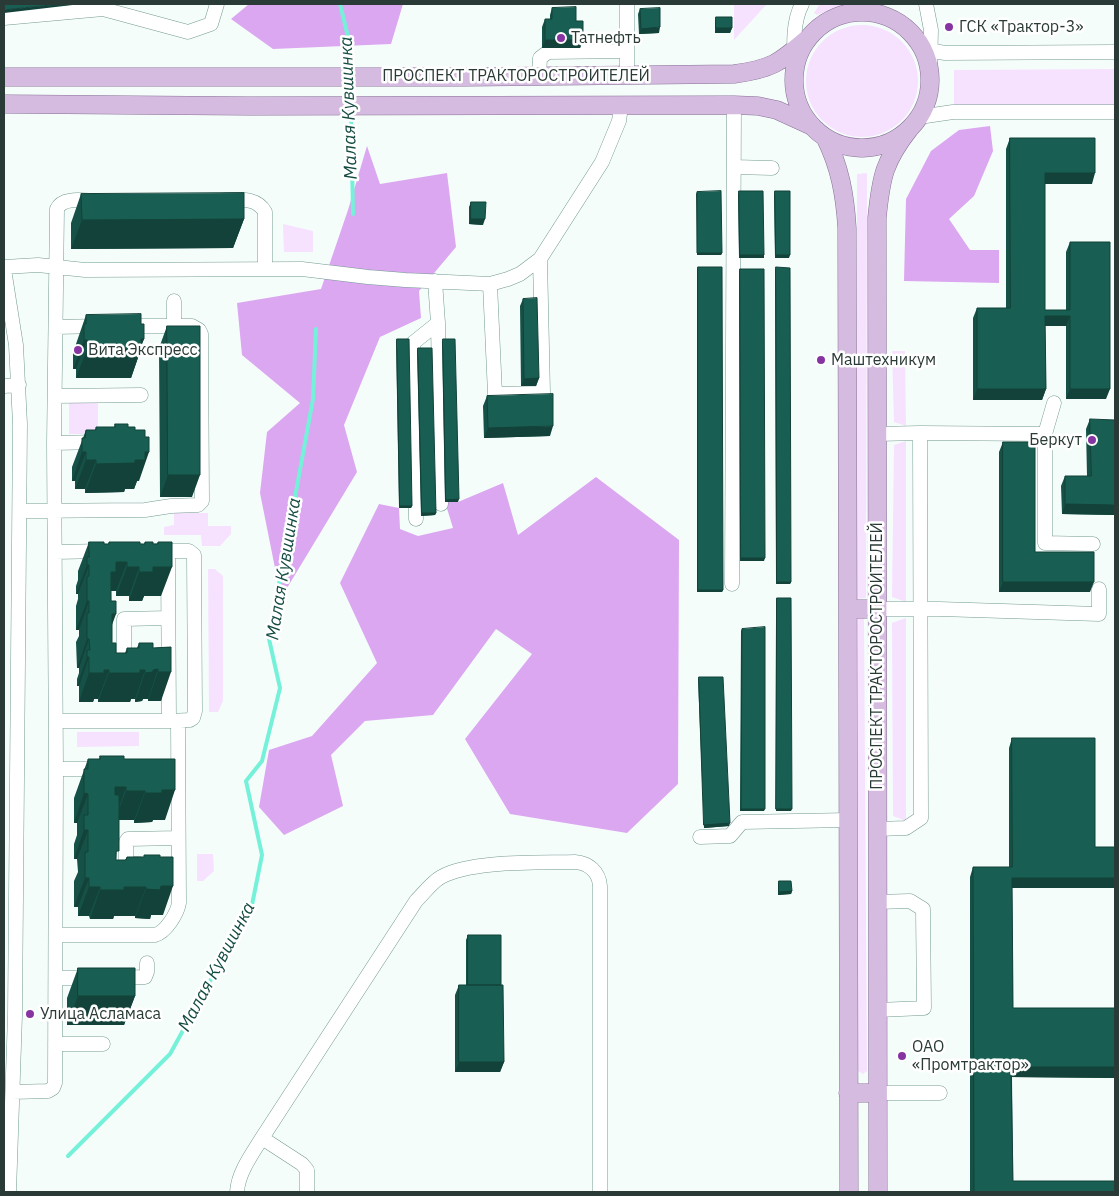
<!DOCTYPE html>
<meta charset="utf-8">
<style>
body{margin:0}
#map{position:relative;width:1119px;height:1196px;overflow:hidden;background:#f5fdfb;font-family:"IBM Plex Sans",sans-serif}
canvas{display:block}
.frame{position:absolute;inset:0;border:5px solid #2a3a36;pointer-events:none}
</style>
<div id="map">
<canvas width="1119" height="1196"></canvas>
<div class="frame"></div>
</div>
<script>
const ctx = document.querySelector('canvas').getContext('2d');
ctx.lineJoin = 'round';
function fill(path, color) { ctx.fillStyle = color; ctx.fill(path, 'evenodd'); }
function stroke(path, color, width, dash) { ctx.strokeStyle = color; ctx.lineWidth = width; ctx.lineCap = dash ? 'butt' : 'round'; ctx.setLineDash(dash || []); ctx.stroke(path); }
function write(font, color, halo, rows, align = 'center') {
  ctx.font = font + ' "IBM Plex Sans",sans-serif'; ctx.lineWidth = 5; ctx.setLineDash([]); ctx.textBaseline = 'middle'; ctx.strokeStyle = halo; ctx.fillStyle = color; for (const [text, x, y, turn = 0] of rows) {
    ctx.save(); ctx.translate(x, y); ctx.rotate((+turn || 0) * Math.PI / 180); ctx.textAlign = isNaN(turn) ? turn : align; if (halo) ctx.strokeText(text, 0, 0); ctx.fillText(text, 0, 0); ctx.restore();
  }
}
fill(new Path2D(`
 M734 4H767L734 40Z
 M820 4H846L817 15 814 13Z
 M806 81a56 56 0 1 1 112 0a56 56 0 1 1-112 0Z
 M1115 69V106H954V70Z
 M867 173 866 598 857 599V174Z
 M283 224 313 231V252H284Z
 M892 351H905L906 426 894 422Z
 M69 399H98V434H69Z
 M906 441V602L892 597 894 445Z
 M174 513H208V526H231V534L220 546H202L201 535H164V527L174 525Z
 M208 569H215L223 576V701L218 712H209Z
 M858 616H862L864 618 867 1071 863 1074 858 1071Z
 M906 618V821L893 816 892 623Z
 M77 732H139V746L77 747Z
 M197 854H213L214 871 203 881H197Z`), '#f6e2fe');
fill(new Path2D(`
 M249 4H403L391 44 273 49 231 19Z
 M990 126 993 151 974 196 949 219 970 250H999V283L904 281 906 199 931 151 959 130Z
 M367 146 380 184 447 173 456 247 419 291 421 318 380 337 344 425 357 472 281 598 260 493 267 432 300 403 242 355 237 303 321 289 348 210Z
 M596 477 679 540 678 784 627 833 510 814 465 739 532 654 496 629 433 715 365 721 331 755 343 806 284 835 259 807 269 750 312 736 377 663 340 583 379 504 399 508 400 529 418 536 453 528 445 502H458L503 483 518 535Z`), '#dba7f0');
stroke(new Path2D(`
 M340 4 350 45 351 73
 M351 82V100
 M351 110 353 214
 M68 1156 170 1054 252 905 262 855 246 781 262 761 280 688 269 639 313 399 316 329`), '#76f1d9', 4);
const minor = new Path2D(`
 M102 4 103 9 188 32 211 24 217 4
 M627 4V75
 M926 4 931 30 930 69
 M4 18 103 9
 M923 49 945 53 1115 52
 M795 69C794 48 792 23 802 4
 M539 76 540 58 548 52 627 51
 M919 117 953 112H1115
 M734 167 772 168
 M226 200C240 200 257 197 265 212V269
 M4 267 38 265 85 270 302 269 368 277 405 280 490 284 508 279 520 274 540 259 602 162 619 121 621 106
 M4 269 16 345 20 424 15 1015 9 1192
 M435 281 438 323 441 504
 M490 284 495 394 543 393 540 259
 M174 326V301
 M56 327 100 326
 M4 386 19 385
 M55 396 141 395
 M877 434 920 433
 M1045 434 1054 403
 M54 443 99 442
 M20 511 145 510 171 506 198 505 202 501 201 334 199 330 192 326H127
 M416 519 413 343 438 323
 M153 551H189L194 555 195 711 193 718 190 720 169 721
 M55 552 104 551
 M732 584 734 105
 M877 609H939L1099 614V589
 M138 657H126L124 656V619L168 618
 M56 721H169L168 559
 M56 769H102
 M878 829 906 828 921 818 920 433 1045 434V543L1093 544
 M700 837 730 836 742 822 848 820
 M140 864H130L126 860V842L128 839 178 838
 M877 902 910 901 923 909 924 1008 878 1010
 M56 935H155C166 932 177 914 179 903L178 721
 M56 978H93
 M117 978 145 977 147 972V963
 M55 1044H103
 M13 1092 48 1091 53 1088 55 1083 56 769 54 443 57 209C63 196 85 201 97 201
 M878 1093H940
 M262 1138 302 1164 307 1170V1192
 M237 1192C238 1173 252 1154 262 1138L416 901C424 893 432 882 441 877 472 860 539 863 575 862 589 863 599 872 600 886V1192`);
const major = new Path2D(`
 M794 80a68 68 0 1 1 136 0a68 68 0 1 1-136 0Z
 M4 77H466L734 74C772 69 779 63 807 39
 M4 104 250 106 734 105 758 106 777 110 812 126
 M825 137C840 167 845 195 847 228L849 1192
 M848 609H877
 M848 1093H878
 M878 1192 877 218C881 177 884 161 910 128`);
stroke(minor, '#749a91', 15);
stroke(major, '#877196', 19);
stroke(minor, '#fff', 14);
stroke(major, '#d5bbdf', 18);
fill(new Path2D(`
 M552 8 576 21 583 40 580 48H542V27L545 19H550V15Z
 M640 9 659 33 639 34 638 14Z
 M716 17 732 28 730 33H715V22Z
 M1010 138 1092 184H1045V310H1066V252L1070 242 1106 399H1066V326H1045L1046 389 1042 400H973V318L977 308H1006V149Z
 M739 191 764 255V258H739L738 194Z
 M775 191 789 258H775L774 194Z
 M697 192 722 253 721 255H697L696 194Z
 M81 194 244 219 233 248 71 249V223Z
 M471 202 483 225 469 224V207Z
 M698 267 723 590 722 592H697V270Z
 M776 267 791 582 790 584H776L775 270Z
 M740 269 764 561H740L739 272Z
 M523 299 539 378 536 386H521L520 306Z
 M86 315 141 324 144 339 141 346V349L131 378H76V369H73V353L76 346V344Z
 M167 326 192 497H160L159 348Z
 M397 339 412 506 411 508H399L396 341Z
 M443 339 458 502H445L442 342Z
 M418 348 436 513 435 515 421 516 417 350Z
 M487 396 550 436 484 438 483 406Z
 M1090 419 1114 515 1062 514 1061 486 1065 476H1087L1086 429Z
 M115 424 128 427 139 481H137L134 489H125L124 492 85 493V489H75V481H72V467L86 430H95L96 427H114Z
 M1003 442 1035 552 1090 592H999V452Z
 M89 542 104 544H108L109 542 144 544 145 542 153 544H157L158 542 161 596H144L142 601H129V596H116V591H111L112 643 116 653H125L127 648H137L139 643 153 648 171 647 161 701H148V699H143L142 701 135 702V699H131L130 702H98V699H94L93 702H79V686H77V679L79 673V668H77L76 642 79 636V630H76V606L78 599V594H76V586L78 580V571Z
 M777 598 791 811H776V600Z
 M742 629 764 811H740L741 631Z
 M699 677 729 826 704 828 698 679Z
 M1012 738 1095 847H1115V888H1012L1013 1008 1115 1078 1012 1077 1013 1181 1115 1192H970V877L973 867H1009V748Z
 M100 756 124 759 165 820H153L152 822 134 823V820H119L116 859V860H125L127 857H144V855L163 915H151L150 919 135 918V916H114L113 919H90L89 916H78V907H74V881L78 872 77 859H74V844L77 835V823H74V798L88 759H99Z
 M779 881 792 891 791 894 778 895V884Z
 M468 935 501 985 504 1062 500 1072H455V995L459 985H466V940Z
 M78 968 135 996 124 1025H67V998Z`), '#165147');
fill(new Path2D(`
 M60 4H81L4 13V10Z
 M660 27 659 33 639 34 641 29Z
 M716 28H732L730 33H715Z
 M545 40H583L580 48H542Z
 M1045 173H1095L1092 184H1042Z
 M244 219 233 248 71 249 82 220Z
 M471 219H485L483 225 469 224Z
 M697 253H722L721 255H697Z
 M740 255H764V258H739Z
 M776 255H790L789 258H775Z
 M1045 316H1070L1066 326H1042Z
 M141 339H144L140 349H141L131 378H76L87 349Z
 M84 340H87L76 369H73Z
 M539 378 536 386H521L524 379Z
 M977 389H1046L1042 400H973Z
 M1070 389H1110L1106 399H1066Z
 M553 426 550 436 484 438 488 428Z
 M82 452H86L75 481H72Z
 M145 452H149L139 481H137L134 489H125L124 492 85 493 96 464 135 460Z
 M86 460H96L85 489H75Z
 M168 475H200L192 497H160Z
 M459 499 458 502H445L446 500Z
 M1065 504 1115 505V511L1114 515 1062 514Z
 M400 506H412L411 508H399Z
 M422 513H436L435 515 421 516Z
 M741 558H765L764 561H740Z
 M116 562H127L116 591H109L111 572Z
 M87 565H89L78 594H76Z
 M127 567H139L129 596H116Z
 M153 567H172L161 596H144L142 601H129L139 572Z
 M777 582H791L790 584H776Z
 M1003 582H1094L1090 592H999Z
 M698 590H723L722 592H697Z
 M87 601H89L79 630H76Z
 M112 614H116L105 644Z
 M87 639H89L79 668H77Z
 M87 657H89L79 686H77Z
 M158 669 148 699H143L142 701 135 702 145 673 153 670Z
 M104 670H109L98 699H94L93 702H79L89 673Z
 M140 670H145L135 699H131L130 702H98L109 673Z
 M158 672H171L161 701H148Z
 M115 787H126L116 816Z
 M162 790H175L165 820H153L152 822 134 823 145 793Z
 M126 791H145L134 820H115Z
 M84 793 88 794 77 823H74Z
 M741 809H765L764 811H740Z
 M776 809H792L791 811H776Z
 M730 823 729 826 704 828V825Z
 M84 830H88L77 859H74Z
 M85 878H89L78 907H74Z
 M1012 878H1115V888H1009Z
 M161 886H173L163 915H151L150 919 135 918 146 889Z
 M89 887H100L89 916H78Z
 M124 887H146L135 916H114L113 919H90L100 890Z
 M792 891 791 894 778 895 779 892Z
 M78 996H135L124 1025H67Z
 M459 1062H504L500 1072H455Z
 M1011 1067H1115V1078L1008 1077Z`), '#124239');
const building = new Path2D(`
 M4 4H60L4 10Z
 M576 7V21H583V40H545V19H552V8Z
 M660 8V27L641 29 640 9Z
 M716 17H732V28H716Z
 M1010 138H1095V173H1045V310H1070V242H1110V389H1070V316H1045L1046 389H977V308H1010Z
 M721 191 722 253H697V192Z
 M739 191H763L764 255H740Z
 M775 191H790V255H776Z
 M244 193V219L82 220 81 194Z
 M471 202H486L485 219H471Z
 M698 267H722L723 590H698Z
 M776 267 790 268 791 582H777Z
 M740 269H764L765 558H741Z
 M537 298 539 378 524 379 523 299Z
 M141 314V324H144V339H141V349H87V340H84V324H86V315Z
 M167 326H200V475H168Z
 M397 339H409L412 506H400Z
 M443 339H455L459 499 446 500Z
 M418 348H432L436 513H422Z
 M553 394V426L488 428 487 396Z
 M1090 419 1115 420V505L1065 504V476H1091Z
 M115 424H128V427H135V430H145V437H149V452H145V460H135V463L96 464V460H86V452H82V438H85L86 430H96V427H115Z
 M1003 442H1035V552H1094V582H1003Z
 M89 542H104V544H109V542H140V544H145V542H153V544H158V542H172V567H153V572H139V567H127V562H116V572H111V601H116V614H112V643H116V653H127V648H139V643H153V648L171 647V672H158V669L153 670V672L145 673V670H140V673H109V670H104V673H89V657H87V650H90L89 639H87V613H89V601H87V577L89 576V565H87V557H89Z
 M777 598H791L792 809H776Z
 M765 627V809H741L742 629Z
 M699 677H723L730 823 704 825Z
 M1012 738H1095V847H1115V878H1012L1013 1008H1115V1067H1011L1013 1181H1115V1192H974L973 867H1012Z
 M100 756H124V759H175V790H162V793H145V791H126V787H115V795H119V851H116V860H126L127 857H144V855H160V857H173V886H161L160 890 146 889V887H124V890H100V887H89V878H85V852H88V830H84V815H88V794L84 793V769H88V759H100Z
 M779 881H791L792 891 779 892Z
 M468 935H501V985H468Z
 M78 968H135V996H78Z
 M459 985H503L504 1062H459Z`);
fill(building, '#195e52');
stroke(building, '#124239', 1);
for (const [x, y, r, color] of [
 [949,27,5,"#8734a3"],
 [561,38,5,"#8734a3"],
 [78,350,5,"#8734a3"],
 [821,360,5,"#8734a3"],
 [1092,440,5,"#8734a3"],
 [30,1014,5,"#8734a3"],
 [902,1056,5,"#8734a3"]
]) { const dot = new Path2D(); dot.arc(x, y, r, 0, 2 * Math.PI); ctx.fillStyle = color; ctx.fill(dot); stroke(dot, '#fff', 2); }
write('16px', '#2a3a36', '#fff', [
 ["ГСК «Трактор-3»",959,27],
 ["Татнефть",571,38],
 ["Вита Экспресс",88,350],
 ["Маштехникум",831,360],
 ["Беркут",1082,440,"right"],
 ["Улица Асламаса",40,1014],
 ["ОАО",912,1047],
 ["«Промтрактор»",912,1065]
], 'left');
write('16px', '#2a3a36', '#fff', [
 ["ПРОСПЕКТ ТРАКТОРОСТРОИТЕЛЕЙ",516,76],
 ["ПРОСПЕКТ ТРАКТОРОСТРОИТЕЛЕЙ",877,656,-90]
]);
write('italic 18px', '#154c42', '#fff', [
 ["Малая Кувшинка",349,108,-92],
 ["Малая Кувшинка",284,569,-81],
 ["Малая Кувшинка",217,967,-62]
]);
</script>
